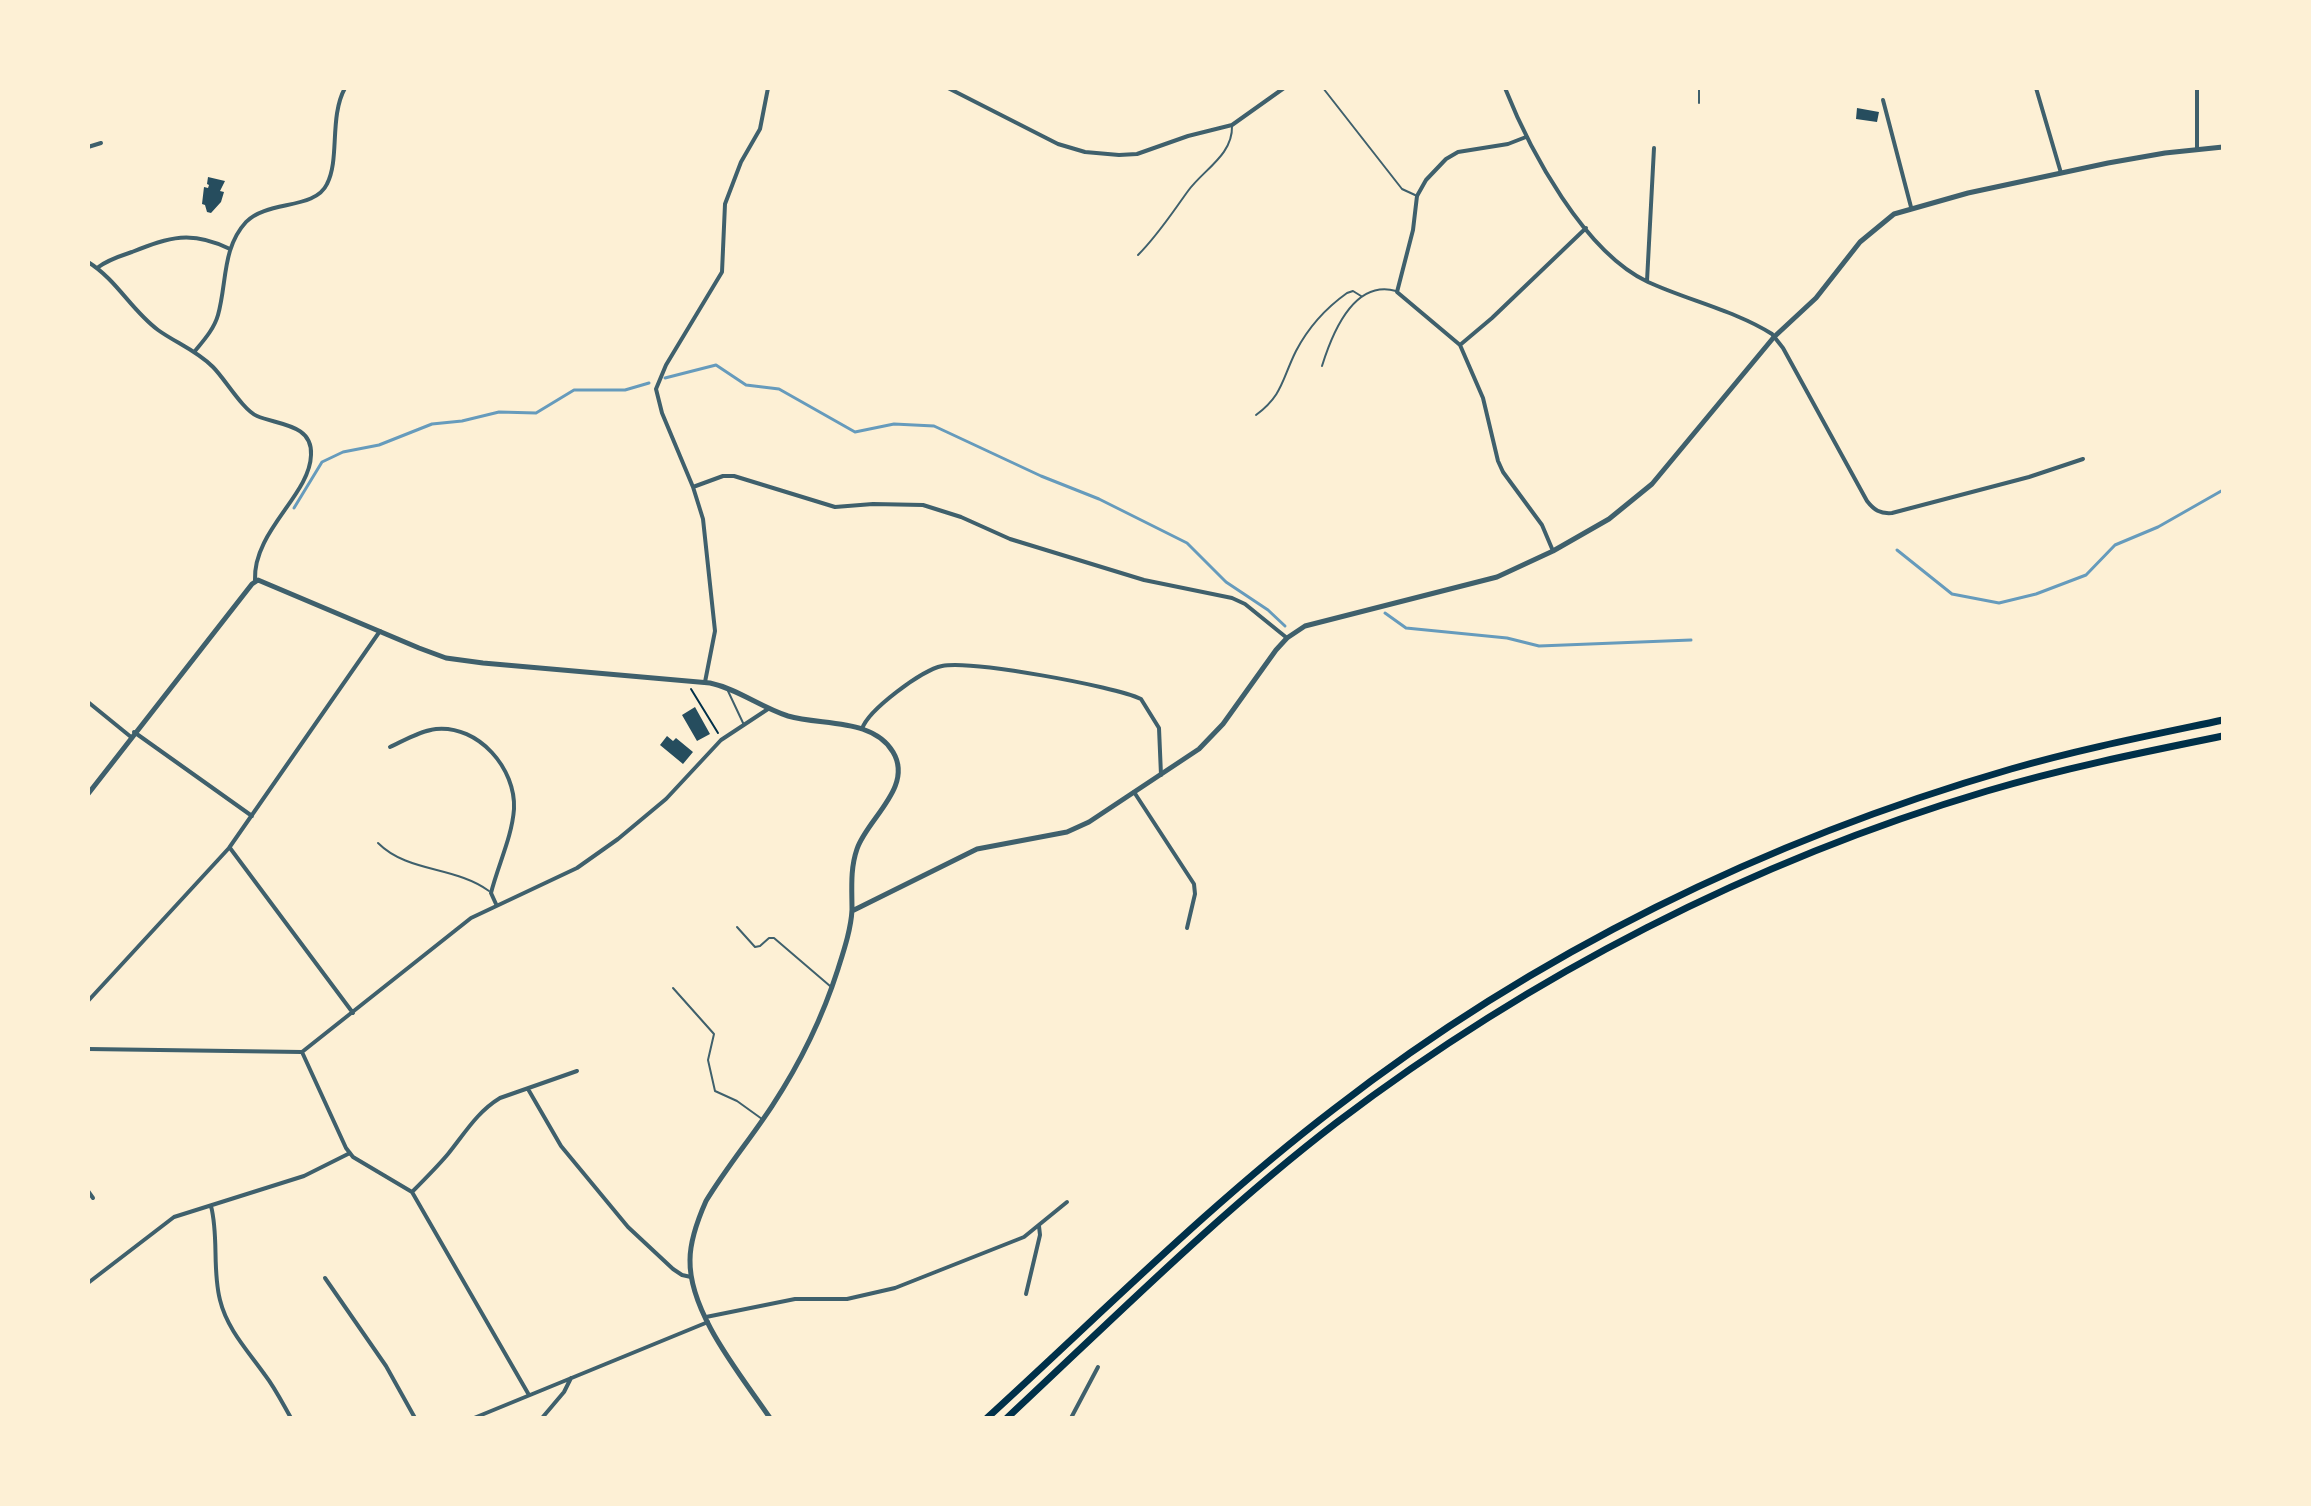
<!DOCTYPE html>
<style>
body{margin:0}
#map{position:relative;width:2311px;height:1506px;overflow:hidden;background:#fdf0d5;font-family:"IBM Plex Sans",sans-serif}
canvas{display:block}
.frame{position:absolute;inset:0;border:90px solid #fdf0d5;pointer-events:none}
</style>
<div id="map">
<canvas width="2311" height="1506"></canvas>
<div class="frame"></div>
</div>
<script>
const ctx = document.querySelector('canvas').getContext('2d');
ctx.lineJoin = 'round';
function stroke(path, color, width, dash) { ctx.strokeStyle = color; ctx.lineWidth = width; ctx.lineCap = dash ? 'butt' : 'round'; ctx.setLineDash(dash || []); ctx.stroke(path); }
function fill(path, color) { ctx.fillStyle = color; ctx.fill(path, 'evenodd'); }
stroke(new Path2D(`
 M665 378 716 365 746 385 779 389 855 432 894 424 934 426 1041 476 1099 499 1187 543 1226 582 1268 610 1285 626
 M294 508 322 462 343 452 379 445 432 424 462 421 499 412 536 413 574 390H625L649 383
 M1897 550 1952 594 1999 603 2036 594 2086 575 2115 545 2158 527 2223 490
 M1385 613 1406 628 1507 638 1539 646 1691 640`), '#669bbc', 3);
fill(new Path2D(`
 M1857 108 1879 112 1877 122 1856 119Z
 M208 177 225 181 220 191 224 192 221 202 211 213 207 212 205 205 202 204 204 187 208 188 209 185 207 184Z
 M695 707 710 734 697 741 682 715Z
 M667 736 673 741 676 738 693 752 683 764 660 745Z`), '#264d5e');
stroke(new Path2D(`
 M691 689 718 733`), '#003049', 2);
stroke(new Path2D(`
 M1323 88 1402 189 1415 195
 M1699 103V88
 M1138 255C1158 235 1172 213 1188 191 1203 170 1233 155 1232 126
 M1322 366C1332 334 1353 279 1396 291
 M1256 415C1283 395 1282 379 1296 351 1308 328 1326 308 1347 293L1353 291 1361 296
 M728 691 744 725
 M378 843C408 873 455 866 489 891
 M737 927 755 947 760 946 769 938H774L830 986
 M673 988 714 1034 708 1060 715 1091 737 1101 762 1119`), '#3f606c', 2);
stroke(new Path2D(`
 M948 88 1058 144 1085 152 1119 155 1137 154 1188 136 1232 125 1284 88
 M1505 88C1530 151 1584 252 1648 282 1687 300 1736 311 1772 334L1783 348 1867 501C1874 510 1880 514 1892 513L2029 477 2083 459
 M2036 88 2061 173
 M1883 100 1911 207
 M1526 137 1508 144 1458 152 1446 159 1426 180 1417 196 1413 230 1397 292 1460 345 1483 398 1498 461 1503 472 1542 525 1553 551
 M88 147 101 143
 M2197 150V88
 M88 262C117 280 131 310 158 330 176 343 196 350 213 367 225 379 243 410 257 416 278 425 313 424 311 455 310 495 253 531 255 580
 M97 268C107 260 120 256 132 252 170 237 191 230 230 249
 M1647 281 1654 148
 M1460 345 1492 318 1586 228
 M195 351C204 340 214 329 218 315 227 283 222 248 246 222 267 200 315 210 327 184 340 159 329 117 345 88
 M693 487 723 476H734L835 507 873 504 923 505 961 517 1010 539 1144 580 1232 598 1245 604 1287 638
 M705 682 715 631 703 519 693 487 662 413 656 389 666 365 722 272 725 204 741 162 760 129 768 88
 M88 702 131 737
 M862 729C868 710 922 670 942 666 970 660 1114 686 1141 699L1159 728 1161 775
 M134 732 252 816
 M390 747C405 740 420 731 436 729 479 725 516 769 514 809 512 837 498 865 491 893L496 904
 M1134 792 1194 884 1195 894 1187 928
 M230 848 353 1013
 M88 1001 229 848 380 631
 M88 1049 302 1052 471 918 577 868 618 839 666 799 721 740 768 709
 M302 1052 346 1148 353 1157 412 1192 529 1395
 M528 1089 561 1146 628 1227 673 1269 682 1275 691 1277
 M88 1191 93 1198
 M412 1192C424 1180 437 1167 448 1154 465 1133 477 1112 500 1098L577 1071
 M211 1206C219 1237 212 1269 220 1300 227 1329 248 1351 265 1375 275 1388 283 1404 291 1418
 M325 1278 386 1366 415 1418
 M88 1283 174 1217 304 1176 350 1153
 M1026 1294 1040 1235 1039 1226
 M706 1317 795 1299H847L895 1288 1024 1237 1067 1202
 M474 1418 708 1322
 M542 1418 564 1392 571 1378
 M1071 1418 1098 1367`), '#3f606c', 4);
stroke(new Path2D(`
 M88 794 252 584 258 580 419 648 446 658 483 663 710 683C738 689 760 707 788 716 822 726 873 718 893 752 914 787 867 819 857 849 850 869 852 889 852 910 851 929 844 950 838 969 823 1016 799 1065 772 1106 751 1138 726 1168 706 1201 698 1219 690 1240 690 1260 689 1313 741 1375 770 1418
 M852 911 977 849 1067 832 1089 822 1199 749 1223 724 1276 650 1287 638 1305 626 1497 577 1553 551 1609 519 1652 484 1774 337 1816 298 1860 242 1894 214 1968 193 2108 163 2165 153 2223 147`), '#3f606c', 5);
stroke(new Path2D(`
 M987 1418C1101 1314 1211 1203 1334 1109 1535 953 1766 840 2011 769 2080 749 2152 735 2223 720
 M1007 1418C1114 1318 1220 1212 1336 1123 1531 975 1752 861 1987 791 2064 768 2144 752 2223 736`), '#003049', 7);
</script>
